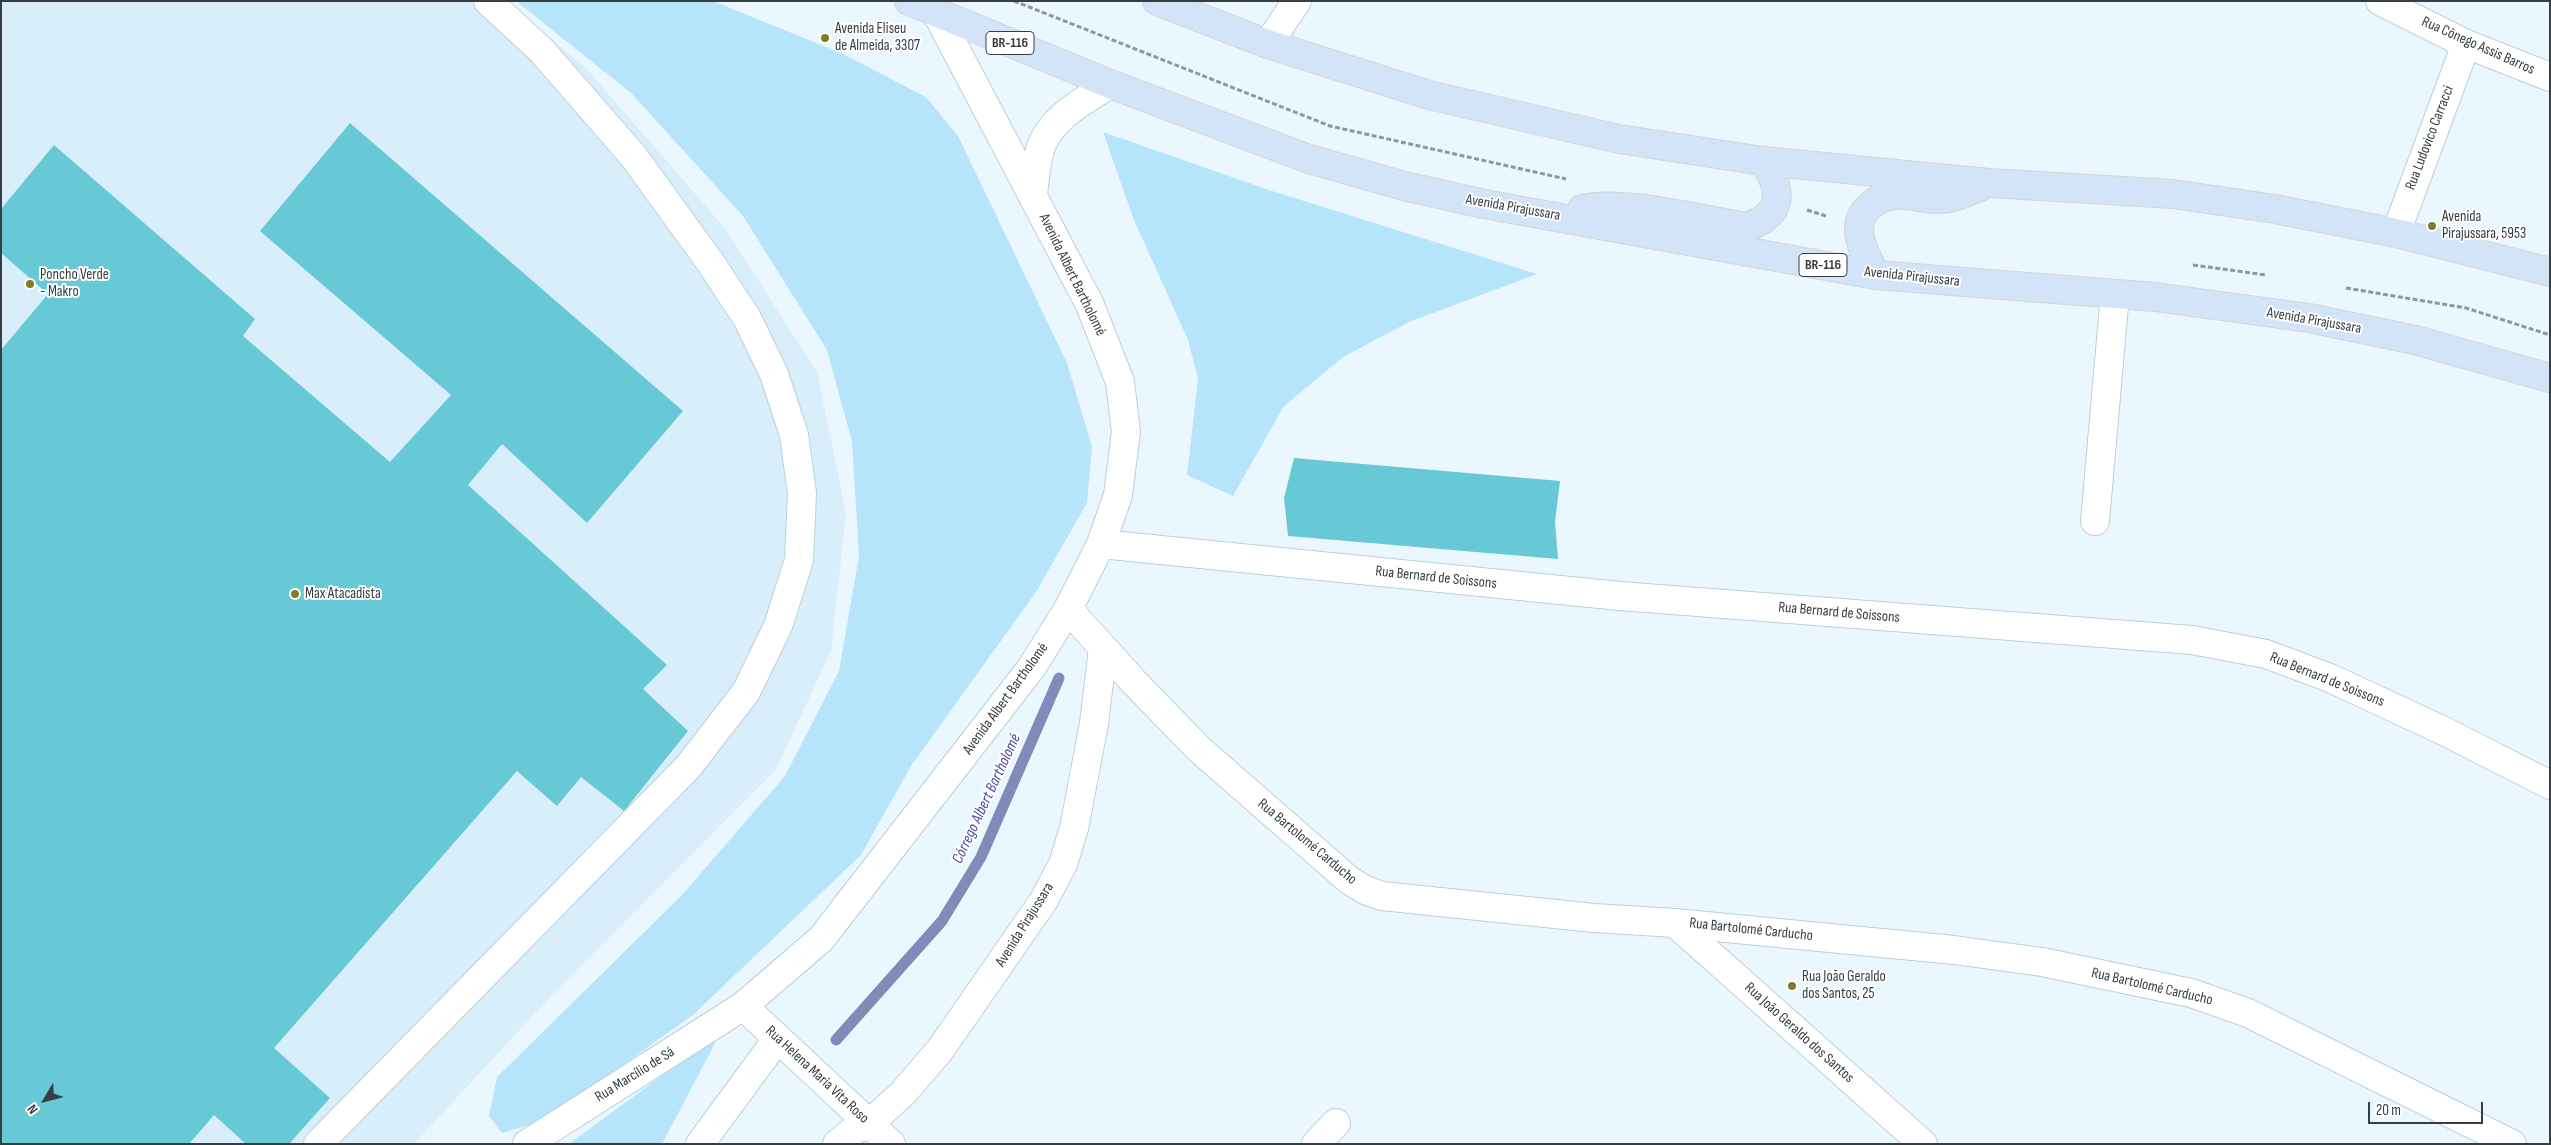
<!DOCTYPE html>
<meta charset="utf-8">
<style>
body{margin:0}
#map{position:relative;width:2551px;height:1145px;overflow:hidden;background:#ebf7fe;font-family:"Sofia Sans Condensed",sans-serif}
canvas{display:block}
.frame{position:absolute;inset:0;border:2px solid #363e42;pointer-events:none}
.north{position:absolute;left:20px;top:1075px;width:50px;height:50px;-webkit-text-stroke:4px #fff;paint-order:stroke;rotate:233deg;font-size:14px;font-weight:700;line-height:20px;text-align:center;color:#363e42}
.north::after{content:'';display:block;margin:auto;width:18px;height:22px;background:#363e42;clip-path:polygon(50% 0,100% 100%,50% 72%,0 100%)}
.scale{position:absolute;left:2368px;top:1102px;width:115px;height:22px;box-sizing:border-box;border:2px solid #363e42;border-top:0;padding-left:6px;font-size:15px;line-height:18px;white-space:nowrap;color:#363e42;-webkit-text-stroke:4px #fff;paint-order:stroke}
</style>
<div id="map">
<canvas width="2551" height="1145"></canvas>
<div class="frame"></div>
<div class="north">N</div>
<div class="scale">20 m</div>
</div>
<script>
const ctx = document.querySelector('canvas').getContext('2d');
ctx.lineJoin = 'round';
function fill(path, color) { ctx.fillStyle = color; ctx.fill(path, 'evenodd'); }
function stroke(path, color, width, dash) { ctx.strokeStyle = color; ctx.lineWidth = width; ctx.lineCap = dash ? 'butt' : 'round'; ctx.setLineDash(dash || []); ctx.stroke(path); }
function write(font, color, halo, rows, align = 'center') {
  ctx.font = font + ' "Sofia Sans Condensed",sans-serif'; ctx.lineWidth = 4; ctx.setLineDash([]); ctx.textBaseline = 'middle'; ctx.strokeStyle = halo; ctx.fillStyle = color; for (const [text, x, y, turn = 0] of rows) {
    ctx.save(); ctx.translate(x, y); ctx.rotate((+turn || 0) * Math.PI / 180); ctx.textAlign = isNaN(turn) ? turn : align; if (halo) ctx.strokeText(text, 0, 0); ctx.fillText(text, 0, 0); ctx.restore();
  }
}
fill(new Path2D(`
 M1 1H505L585 67 724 227 817 372 846 513 831 651 775 771 551 996 414 1144H1Z`), '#d8eefa');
fill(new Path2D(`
 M516 1H713L841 53 926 97 958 136 1067 363 1092 447 1087 503 1036 592 911 766 861 855 694 1014 546 1120 502 1133 489 1116 497 1077 682 895 785 776 839 671 859 556 852 442 827 350 743 216 631 93Z
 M1103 132 1269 190 1537 274 1409 322 1343 357 1284 406 1233 496 1187 475 1198 379 1188 340 1134 220Z
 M721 1032 662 1144H569Z`), '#b6e4fb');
stroke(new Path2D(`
 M836 1040 942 921 981 857 1059 678`), '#828ab8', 11);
fill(new Path2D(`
 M350 123 683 411 587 523 502 444 468 485 667 665 643 689 688 731 624 811 581 777 557 806 517 771 274 1048 330 1098 289 1144H246L214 1115 189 1144H1V350L48 294 1 253V209L54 145 255 319 243 336 390 462 451 395 260 231Z
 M1294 458 1560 481 1555 522 1558 559 1288 536 1284 498Z`), '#67c9d5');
const minor = new Path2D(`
 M2380 1 2466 44 2550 77
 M1268 44 1297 1
 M1033 194C1035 178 1036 159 1042 144 1055 115 1084 101 1110 84
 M2396 233 2466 44
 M2095 521 2115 294
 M1101 544 1620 596 2192 640 2266 654 2330 678 2446 732 2550 785
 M1068 609 1134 682 1199 749 1349 880 1365 890 1382 896 1594 918 1675 923 1954 950 2042 962 2191 993 2248 1013 2512 1144
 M1675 923 1923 1144
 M743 1006 891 1144
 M318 1144 688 767 746 692 778 626 799 560 802 493 794 435 774 374 747 318 710 262 634 157 542 51 488 1
 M527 1144 743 1006 821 939 1032 667 1068 609 1101 544 1118 495 1126 432 1120 382 1090 305 936 12
 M700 1144 778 1038
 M837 1144 854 1130 869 1124 903 1093 940 1050 1044 900 1063 864 1074 828 1094 724 1103 648
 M1316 1144 1336 1123`);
const major = new Path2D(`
 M909 1 1110 84 1309 159 1404 186 1484 204 1876 275 2155 297 2309 318 2415 340 2550 378
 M1157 1 1268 44 1429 95 1619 139 1763 161 1989 183 2173 194 2275 209 2396 233 2550 272
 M1582 209C1620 199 1704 220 1746 227 1783 215 1784 191 1763 161
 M1876 275C1864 253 1848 225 1870 206 1877 200 1885 196 1894 195 1909 193 1925 200 1940 199 1954 199 1968 191 1980 187`);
stroke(minor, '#bbd0da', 30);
stroke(major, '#d3d5d5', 30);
stroke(new Path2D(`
 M1014 1 1330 126 1566 179
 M1807 210 1826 216
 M2193 265 2266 275
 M2346 288 2466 308 2550 335`), '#8d979d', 3, [5, 2.5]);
stroke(minor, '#fff', 28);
stroke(major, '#d3e3f8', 28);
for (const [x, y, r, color] of [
 [825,38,5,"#817d24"],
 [2432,226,5,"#817d24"],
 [30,284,5,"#817d24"],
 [295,594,5,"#817d24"],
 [1792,986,5,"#817d24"]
]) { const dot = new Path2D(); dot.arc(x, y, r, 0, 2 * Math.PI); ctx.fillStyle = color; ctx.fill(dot); stroke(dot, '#fff', 2); }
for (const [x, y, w] of [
 [1010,43,48],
 [1823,265,48]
]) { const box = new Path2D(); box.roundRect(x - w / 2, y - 11.5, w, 23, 4); ctx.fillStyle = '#fff'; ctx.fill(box); stroke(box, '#363e42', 1); }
write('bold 14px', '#363e42', null, [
 ["BR-116",1010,43],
 ["BR-116",1823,265]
]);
write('15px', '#363e42', '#fff', [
 ["Avenida Eliseu",835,29],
 ["de Almeida, 3307",835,46],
 ["Avenida",2442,217],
 ["Pirajussara, 5953",2442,234],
 ["Poncho Verde",40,275],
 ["- Makro",40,292],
 ["Max Atacadista",305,594],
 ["Rua João Geraldo",1802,977],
 ["dos Santos, 25",1802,994]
], 'left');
write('15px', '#363e42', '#fff', [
 ["Rua Cônego Assis Barros",2478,46,24],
 ["Rua Ludovico Carracci",2430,138,-69],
 ["Avenida Pirajussara",1513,208,10],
 ["Avenida Albert Bartholomé",1072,275,64],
 ["Avenida Pirajussara",1912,277,6],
 ["Avenida Pirajussara",2314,321,10],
 ["Rua Bernard de Soissons",1436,578,6],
 ["Rua Bernard de Soissons",1839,613,5],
 ["Rua Bernard de Soissons",2327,680,22],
 ["Avenida Albert Bartholomé",1006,699,-54],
 ["Rua Bartolomé Carducho",1307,842,40],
 ["Avenida Pirajussara",1025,925,-58],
 ["Rua Bartolomé Carducho",1751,930,6],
 ["Rua Bartolomé Carducho",2152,987,13],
 ["Rua João Geraldo dos Santos",1799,1033,42],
 ["Rua Marcílio de Sá",635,1075,-32],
 ["Rua Helena Maria Vita Roso",817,1075,43]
]);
write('italic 16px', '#4a4c9a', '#fff', [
 ["Córrego Albert Bartholomé",987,799,-65]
]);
</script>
